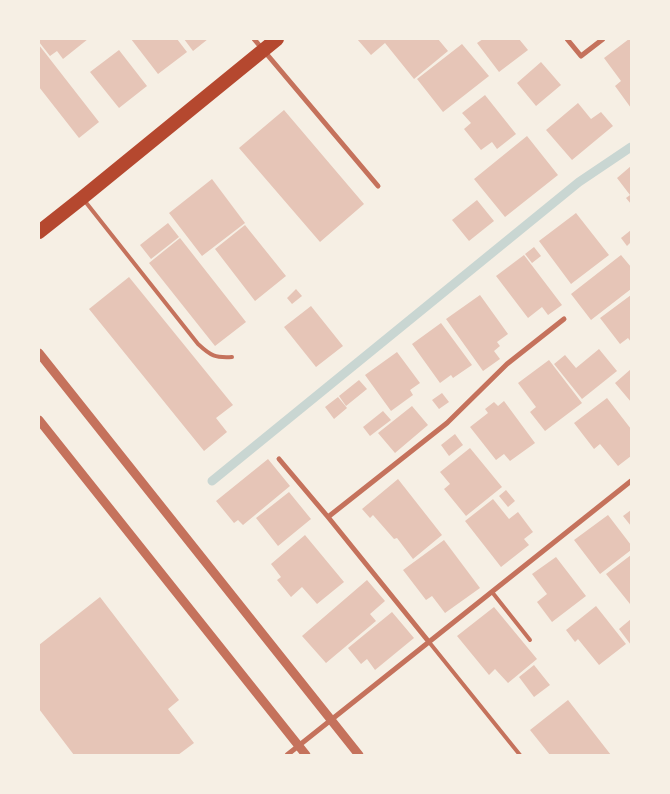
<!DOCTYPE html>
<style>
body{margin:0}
#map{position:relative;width:670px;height:794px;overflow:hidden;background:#f6efe4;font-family:"Playfair Display",serif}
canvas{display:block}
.frame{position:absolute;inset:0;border:40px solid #f6efe4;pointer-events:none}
</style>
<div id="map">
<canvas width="670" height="794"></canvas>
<div class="frame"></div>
</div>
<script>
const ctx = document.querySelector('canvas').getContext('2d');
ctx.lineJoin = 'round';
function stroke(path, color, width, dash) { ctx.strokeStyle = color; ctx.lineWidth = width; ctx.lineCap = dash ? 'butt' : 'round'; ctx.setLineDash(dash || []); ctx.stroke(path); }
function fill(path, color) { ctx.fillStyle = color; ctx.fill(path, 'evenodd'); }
stroke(new Path2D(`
 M212 481 579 182 631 147`), '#c9d6d2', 9);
fill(new Path2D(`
 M39 39H88L63 59 57 51 50 56 39 42Z
 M131 39H177L187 52 158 74Z
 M184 39H208L193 51Z
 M357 39H438L448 51 414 79 385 43 371 55Z
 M483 39H519L528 50 499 72 477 43Z
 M629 39H631V108L615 86 621 81 604 58Z
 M462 44 489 76 443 112 417 79Z
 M39 45 99 122 79 138 39 87Z
 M119 50 147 86 119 108 90 72Z
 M541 62 561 85 536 106 517 83Z
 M485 95 516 134 497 149 492 142 481 150 464 129 471 123 462 113Z
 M578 103 591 119 601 112 613 126 572 160 546 130Z
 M284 110 364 204 320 242 239 148Z
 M527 136 558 175 505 217 474 179Z
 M631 166V204L626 198 630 195 617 178Z
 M212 179 245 223 202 256 169 213Z
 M477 200 494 221 469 241 452 220Z
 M576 213 609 255 571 284 539 241Z
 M168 223 179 237 151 259 140 245Z
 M245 225 286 276 255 301 215 249Z
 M631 230V242L627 246 621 238Z
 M180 238 246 322 215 346 149 263Z
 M534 247 541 256 532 263 525 254Z
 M524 255 562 305 548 315 542 307 528 318 496 276Z
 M621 255 631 267V289L591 320 571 294Z
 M129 277 233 405 216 418 227 432 204 451 89 309Z
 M296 289 302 296 292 304 287 298Z
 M480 295 508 334 497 342 500 346 494 351 500 359 483 371 446 319Z
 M631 295V342L628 338 620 344 600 318Z
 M311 306 343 346 316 367 284 327Z
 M441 323 472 365 453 378 451 375 440 383 412 344Z
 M599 349 617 371 582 399 554 364 565 355 576 368Z
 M397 352 420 383 410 390 413 395 391 411 365 375Z
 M549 360 582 403 545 431 530 412 536 407 518 383Z
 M631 369V402L615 383Z
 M359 380 367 389 346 406 339 396Z
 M442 393 449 402 439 409 432 400Z
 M338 397 347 408 334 419 325 407Z
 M607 398 631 429V456L618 466 600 444 594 449 574 423Z
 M504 401 535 443 510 461 504 454 496 460 470 427 488 413 485 409 494 402 498 406Z
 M412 406 428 425 395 453 378 433Z
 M383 411 391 420 370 436 363 427Z
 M455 434 463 445 449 456 441 445Z
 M470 448 502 487 466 516 444 489 450 484 440 472Z
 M268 459 290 486 243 525 238 520 234 523 216 501Z
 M398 479 442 535 413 559 397 538 394 539 373 515 370 518 362 509Z
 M506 490 515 501 508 507 499 496Z
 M289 492 311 519 278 546 256 518Z
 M493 499 509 519 518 512 533 532 524 539 529 545 501 567 465 521Z
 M631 510V526L623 516Z
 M608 515 631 545V550L600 574 574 540Z
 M305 535 344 582 317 604 302 587 291 597 277 580 281 577 271 564Z
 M444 540 480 588 445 613 432 596 426 600 403 570Z
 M631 555V603L630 604 606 574Z
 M556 557 586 596 552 622 537 602 547 594 532 574Z
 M367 580 385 601 370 614 376 621 326 663 302 636Z
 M100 597 179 700 168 709 194 743 178 755H74L39 709V645Z
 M596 606 626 644 599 665 578 639 575 642 566 630Z
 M494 607 537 659 508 683 495 669 489 675 457 636Z
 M392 612 414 638 375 670 367 659 361 664 348 648Z
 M631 619V645L619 629Z
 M534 665 550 685 534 697 519 677Z
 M568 700 611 755H550L530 730Z`), '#e6c5b7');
stroke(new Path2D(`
 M84 200 198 344C211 356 215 358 232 357
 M492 592 530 640
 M429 642 520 755`), '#c5725c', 4);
stroke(new Path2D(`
 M254 39 378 186
 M567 39 581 56 603 39
 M279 459 328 517 429 642
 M328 517 447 423 507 364 564 319
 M287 755 631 481`), '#c5725c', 5);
stroke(new Path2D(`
 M39 353 359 755
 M39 420 306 755`), '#c5725c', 9);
stroke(new Path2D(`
 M39 232 82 198 277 39`), '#b5482f', 14);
</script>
